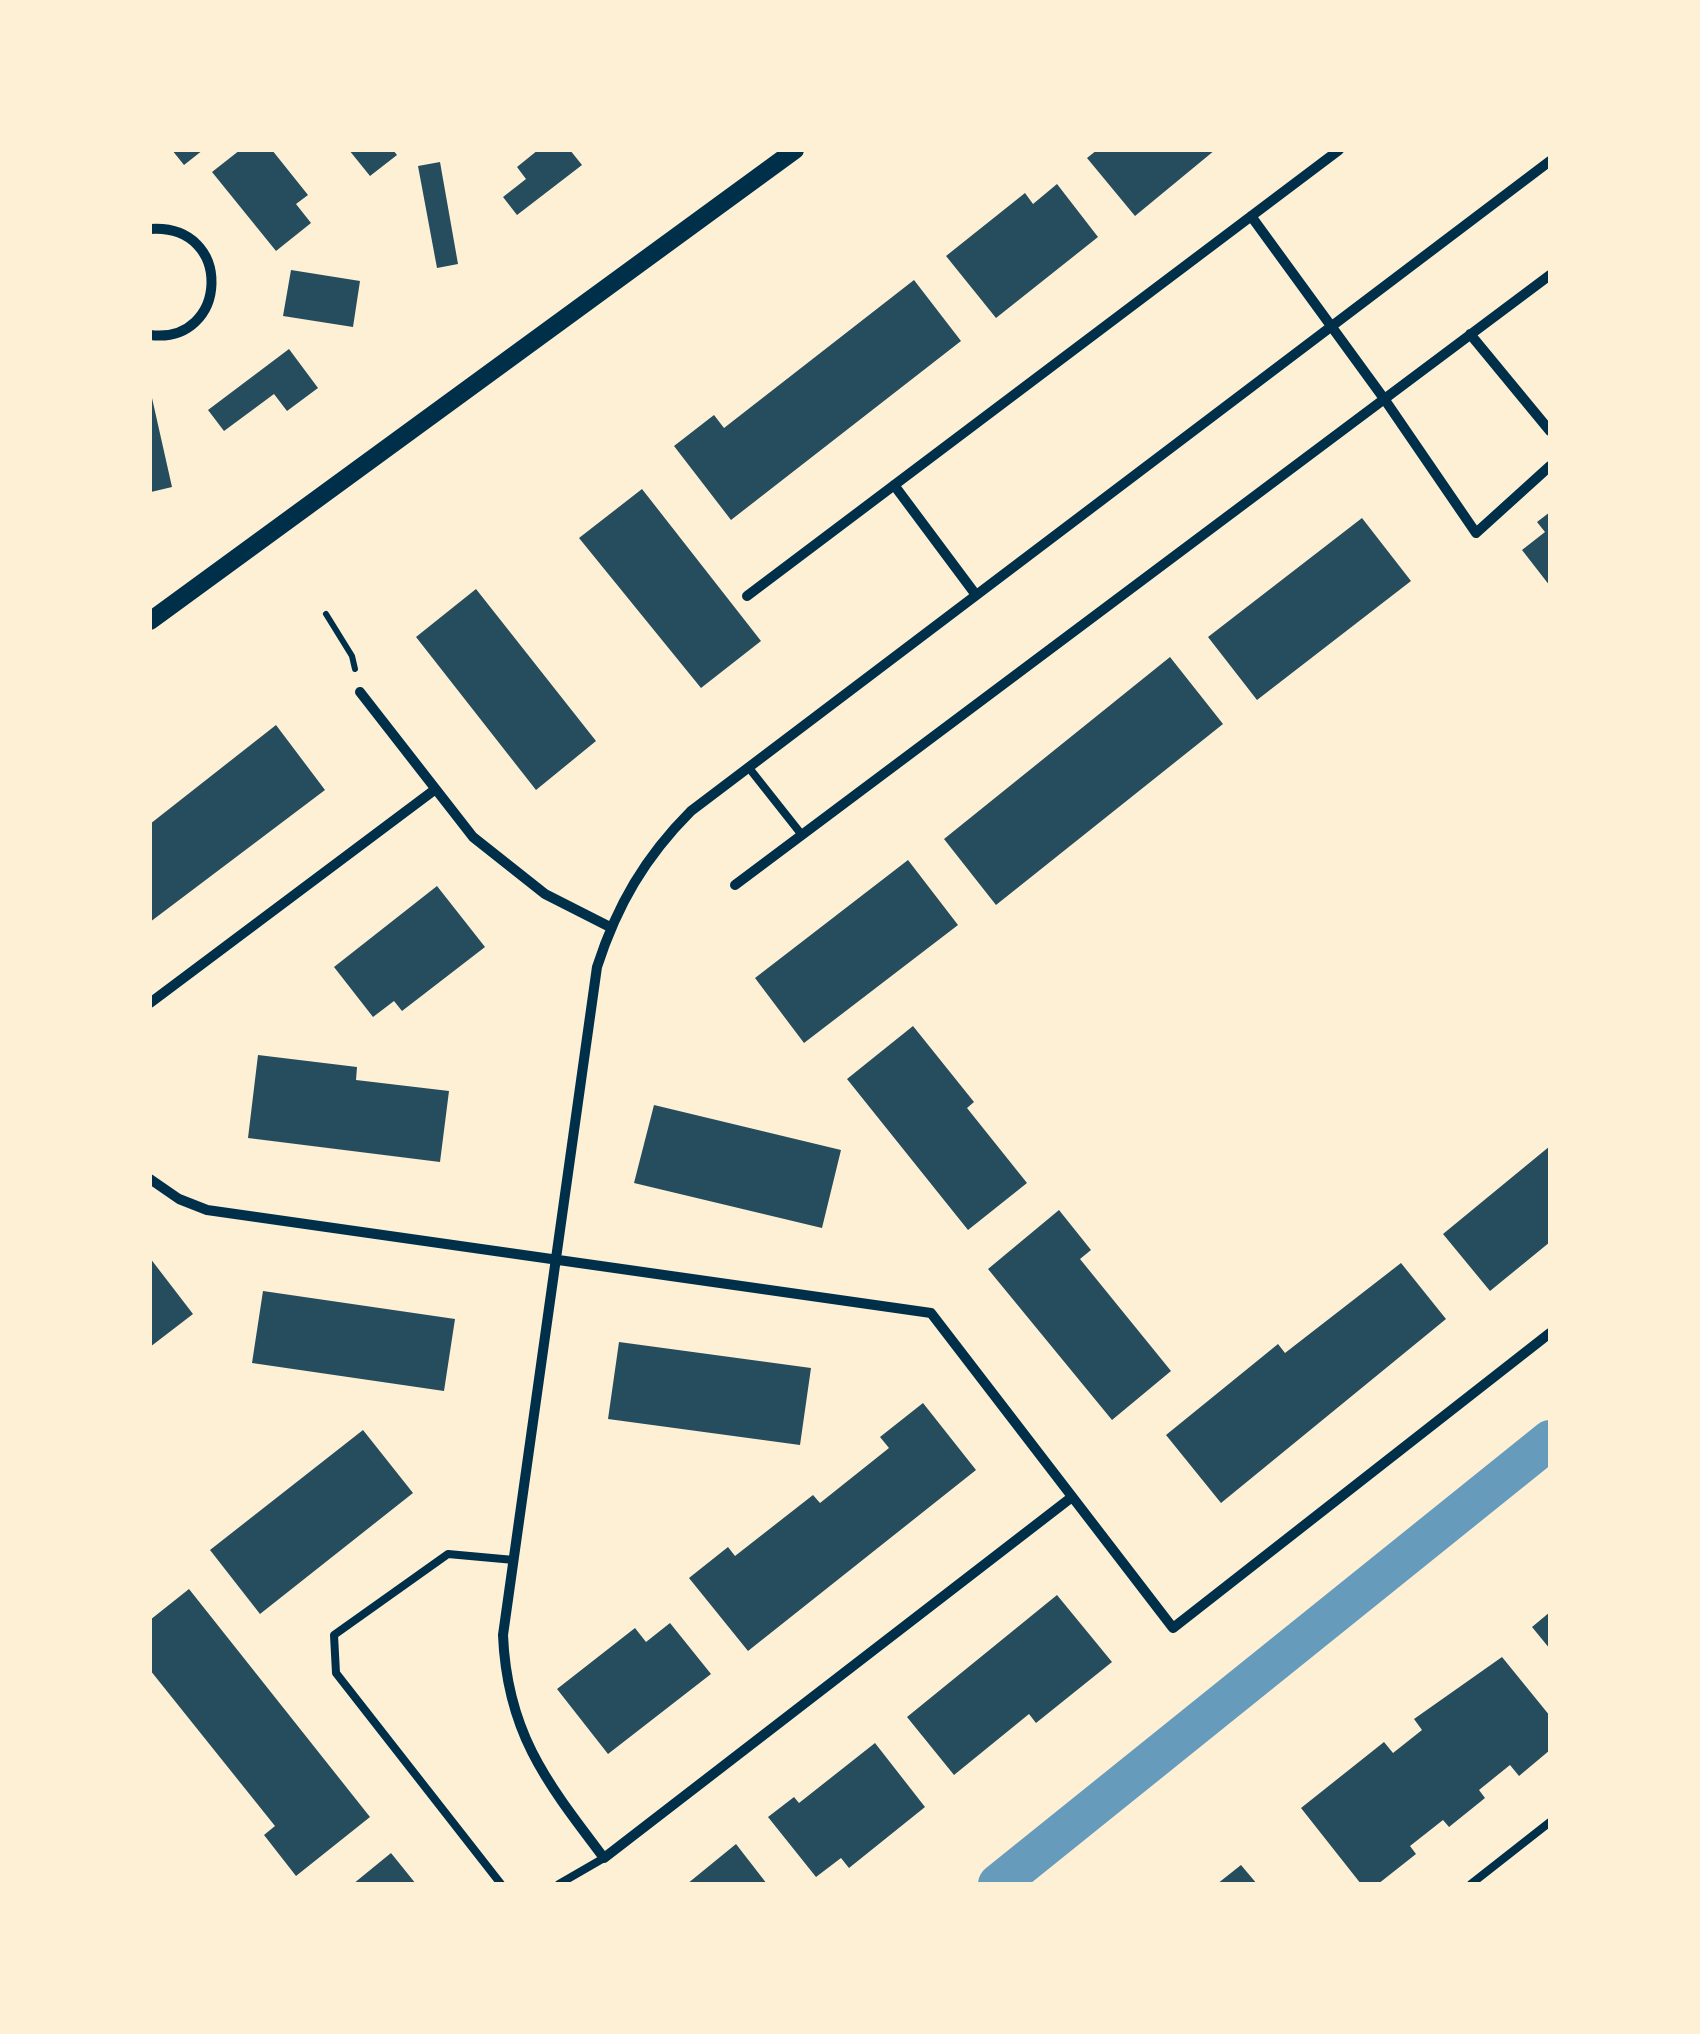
<!DOCTYPE html>
<style>
body{margin:0}
#map{position:relative;width:1700px;height:2034px;overflow:hidden;background:#fdf0d5;font-family:"Titillium Web",sans-serif}
canvas{display:block}
.frame{position:absolute;inset:0;border:152px solid #fdf0d5;pointer-events:none}
</style>
<div id="map">
<canvas width="1700" height="2034"></canvas>
<div class="frame"></div>
</div>
<script>
const ctx = document.querySelector('canvas').getContext('2d');
ctx.lineJoin = 'round';
function stroke(path, color, width, dash) { ctx.strokeStyle = color; ctx.lineWidth = width; ctx.lineCap = dash ? 'butt' : 'round'; ctx.setLineDash(dash || []); ctx.stroke(path); }
function fill(path, color) { ctx.fillStyle = color; ctx.fill(path, 'evenodd'); }
stroke(new Path2D(`
 M998 1884 1550 1440`), '#669bbc', 40);
fill(new Path2D(`
 M172 150H203L184 165Z
 M240 150H272L308 195 296 204 311 223 276 251 212 172Z
 M349 150H393L397 155 370 176Z
 M538 150H570L582 165 517 215 503 197 526 179 517 167Z
 M1097 150H1215L1135 216 1087 158Z
 M440 162 458 264 437 268 418 166Z
 M1057 184 1098 237 996 318 946 256 1025 193 1033 204Z
 M291 270 360 281 353 327 283 316Z
 M914 280 961 341 731 520 674 446 714 415 724 428Z
 M289 349 318 388 287 411 274 394 224 431 208 410Z
 M152 398 172 487 151 492 150 398Z
 M642 489 761 641 701 688 579 538Z
 M1550 512V586L1522 550 1545 532 1537 522Z
 M1362 518 1411 581 1257 700 1208 637Z
 M476 589 596 741 536 790 416 637Z
 M1170 657 1223 724 996 905 944 839Z
 M276 725 325 790 150 922V824Z
 M908 860 958 925 804 1043 755 978Z
 M437 886 485 947 402 1011 394 1001 373 1017 334 967Z
 M913 1026 974 1102 967 1108 1027 1183 968 1230 847 1079Z
 M258 1055 357 1067 356 1080 449 1091 440 1162 248 1138Z
 M654 1105 841 1150 822 1228 634 1183Z
 M1550 1146V1242L1490 1291 1443 1234Z
 M1059 1210 1091 1250 1080 1259 1171 1371 1112 1420 988 1269Z
 M150 1258 193 1314 150 1347Z
 M1401 1263 1446 1319 1221 1503 1166 1435 1278 1344 1285 1353Z
 M263 1291 455 1319 444 1391 252 1363Z
 M619 1342 811 1368 800 1445 608 1419Z
 M923 1403 976 1470 748 1651 689 1578 728 1547 735 1556 813 1495 820 1503 889 1448 880 1437Z
 M363 1430 413 1493 260 1614 210 1550Z
 M189 1589 370 1817 296 1876 264 1835 275 1826 150 1670V1620Z
 M1057 1595 1112 1662 1036 1723 1029 1714 954 1775 907 1717Z
 M1550 1612V1649L1532 1627Z
 M670 1623 711 1674 608 1754 557 1689 635 1628 646 1642Z
 M1502 1657 1550 1716V1750L1519 1776 1510 1765 1479 1790 1485 1798 1449 1827 1443 1820 1410 1846 1416 1854 1378 1884H1361L1301 1808 1384 1742 1393 1753 1422 1730 1414 1719Z
 M875 1743 925 1807 849 1868 841 1858 816 1877 768 1817 794 1797 799 1803Z
 M736 1844 767 1884H687Z
 M391 1853 416 1884H353Z
 M1241 1865 1257 1884H1217Z`), '#264d5e');
stroke(new Path2D(`
 M326 614 352 656 355 669`), '#003049', 6);
stroke(new Path2D(`
 M749 768 802 835
 M501 1884 336 1673 334 1635 448 1554 514 1560
 M559 1884 604 1858
 M1471 1884 1550 1822`), '#003049', 8);
stroke(new Path2D(`
 M1251 216 1385 400 1476 533 1550 466
 M150 229C235 223 229 345 150 335
 M1470 334 1550 431
 M894 485 976 595
 M747 596 1339 150
 M360 692 473 837 545 894 610 927
 M735 885 1550 275
 M150 1003 433 791
 M150 1179 179 1199 207 1210 931 1313 1173 1628 1550 1333
 M1072 1497 604 1858C547 1783 507 1733 503 1635L597 967C617 905 645 857 691 811L1550 161`), '#003049', 10);
stroke(new Path2D(`
 M150 621 795 150`), '#003049', 18);
</script>
